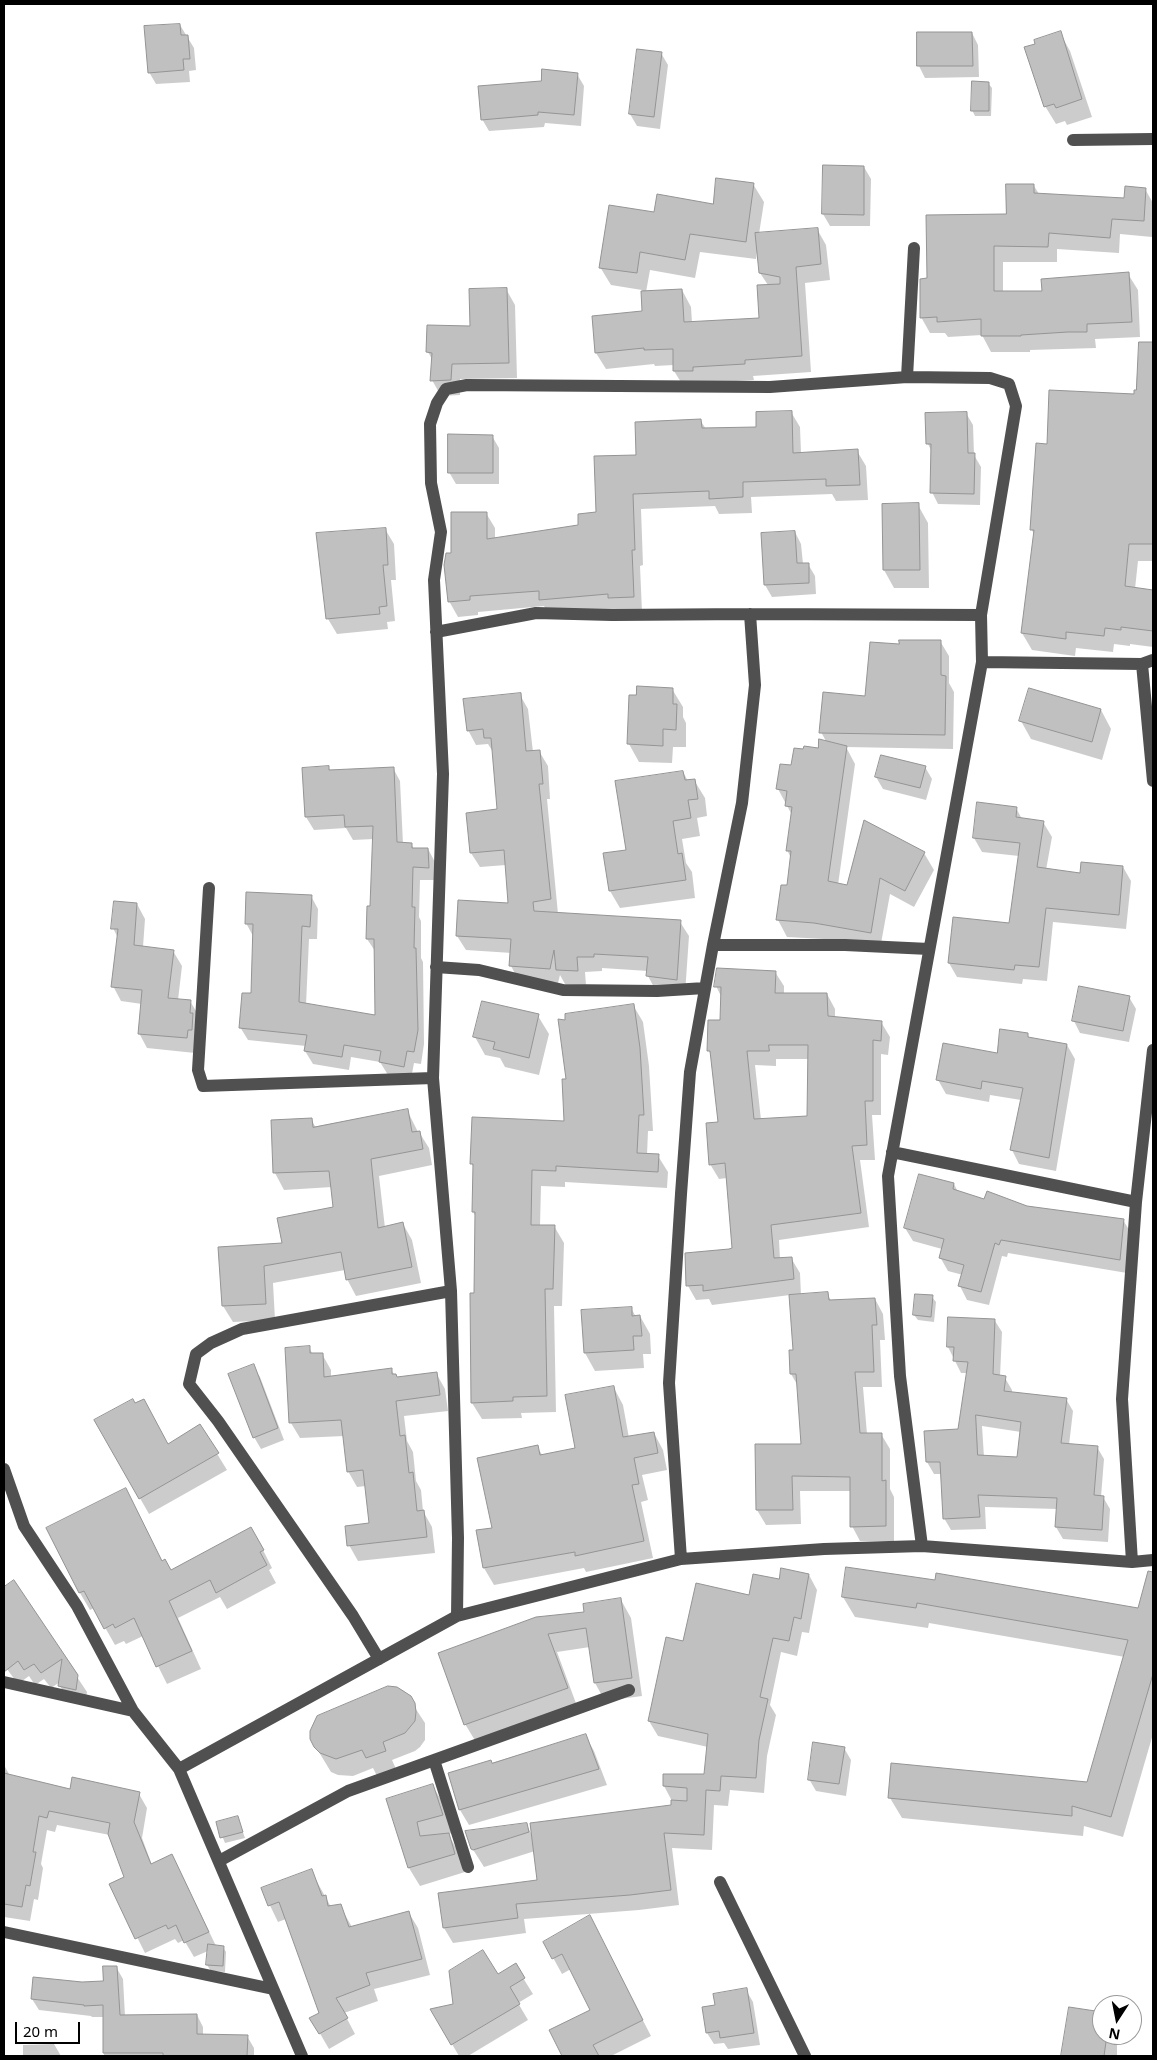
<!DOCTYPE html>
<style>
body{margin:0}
#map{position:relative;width:1157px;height:2060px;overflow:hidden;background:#fff;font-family:"Noto Sans",sans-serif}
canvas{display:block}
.frame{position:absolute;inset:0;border:5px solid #000;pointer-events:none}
.north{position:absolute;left:1092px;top:1995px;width:50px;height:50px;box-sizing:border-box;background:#fff;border:1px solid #999;border-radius:50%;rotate:191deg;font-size:14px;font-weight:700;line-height:20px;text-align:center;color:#000}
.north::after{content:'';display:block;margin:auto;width:18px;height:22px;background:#000;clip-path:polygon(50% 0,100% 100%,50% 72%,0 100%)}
.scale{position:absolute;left:15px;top:2022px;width:65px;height:22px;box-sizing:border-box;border:2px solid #000;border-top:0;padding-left:6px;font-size:15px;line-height:18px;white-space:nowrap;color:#000;-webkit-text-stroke:4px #fff;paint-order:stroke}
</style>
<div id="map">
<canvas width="1157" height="2060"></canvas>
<div class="frame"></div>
<div class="north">N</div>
<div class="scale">20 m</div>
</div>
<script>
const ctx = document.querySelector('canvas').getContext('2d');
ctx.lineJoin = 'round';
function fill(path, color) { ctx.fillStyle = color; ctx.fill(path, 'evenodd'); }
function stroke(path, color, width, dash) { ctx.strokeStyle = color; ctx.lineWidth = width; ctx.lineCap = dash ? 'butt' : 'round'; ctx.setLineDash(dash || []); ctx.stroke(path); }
fill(new Path2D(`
 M180 25 194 48 196 70 189 71 190 82 156 84 149 72Z
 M972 33 978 45 979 77 925 78 919 66Z
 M1060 33 1070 51 1092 117 1067 125 1065 121 1056 124 1045 106 1037 45Z
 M661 53 668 65 660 129 637 126 630 114Z
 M577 74 584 86 581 126 545 123 544 127 489 131 482 119 542 82Z
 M988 83 992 88 991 116H975L972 110Z
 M864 167 871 179 870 226H830L823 214Z
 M753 184 764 202 759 234 817 229 826 245 830 280 805 283 811 372 753 376 754 380 702 383 684 387 674 371V365L655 366 654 364 606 369 596 353 644 312 642 290 611 285 600 267 655 214 714 205ZM757 251 760 273 768 285 760 319 692 323 691 307 682 290 646 292 650 270 695 278 700 252 756 259Z
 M1034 186 1039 194 1125 200 1145 189 1153 203 1152 237 1120 234 1119 253 1057 249V262H1003V292L1043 293 1128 274 1138 290 1140 337 1095 339 1096 348 1030 350V352H991L982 335 948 337 945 333H930L921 317 928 280 1007 215Z
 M506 289 515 305 517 378 460 379V395L441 396 432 380 433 361 428 352 471 327Z
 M1139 368 1153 369V561H1138L1135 589 1153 591V647L1130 644V646L1114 644 1113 652 1076 648 1075 656 1032 650 1022 633 1035 535 1031 529 1048 445 1135 395 1138 391Z
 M791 412 800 427 801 453 857 451 866 466 868 500 836 501 832 494 751 497 752 513 719 514 715 506 641 509 643 565 640 566 642 612 550 615 544 606 478 612V615L458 617 449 601 452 554 486 513 495 528V539L580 526 597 514 637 456 700 420 706 429 758 428Z
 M966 413 973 425 974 455 981 467 980 505 938 504 932 492V452L928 444Z
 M492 436 499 448V484H456L449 472Z
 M918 505 928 523 929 588H894L884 570Z
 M385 529 394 544 396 580H391L395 621 387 622 388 629 337 634 328 619 317 534Z
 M795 532 801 544 803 564H808L815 576 816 594 772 597 765 585 762 534Z
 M940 641 949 656V683L954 692 953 749 846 747 855 764 838 885 848 887 924 853 934 870 914 907 890 894 880 949 824 939 787 937 778 920 782 886 788 887 791 858 787 850 792 815 778 789 792 767 827 743 821 732 866 698 900 646Z
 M672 689 683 707V717L686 723V747H673L672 763 639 762 629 744Z
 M520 695 528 709 533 752 539 751 548 766 550 799H547L558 914 680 922 689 936 685 994 656 991 648 976V971L602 968V971L585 972 586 985 565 984 560 975 558 983 519 981 511 966 512 953 466 950 457 936 510 904 506 865 480 867 471 853 498 811 493 752 488 744 476 745 468 730Z
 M1101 710 1111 729 1102 760 1031 739 1021 721Z
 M328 767 331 771 393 768 400 781 403 844H411L414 849H428L435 862V880H420L419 917 421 921V958L423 962 424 1044 421 1064 414 1063 411 1079 388 1075 380 1062 351 1057 349 1070 313 1064 305 1051 306 1046 248 1040 240 1027 252 995 253 936 246 923 311 896 318 909 317 939H309L306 1005 376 1016 375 951 367 939 371 908 374 839 353 840 346 828 314 830 306 817Z
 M925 767 932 779 926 800 883 789 876 777Z
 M683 772 688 781 694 780 705 798 707 816 697 818 700 836 682 839 686 863 692 872 695 898 620 908 610 891 627 851Z
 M1016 808 1022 819 1043 822 1052 837 1046 870 1081 875 1123 867 1131 881 1126 929 1053 922 1047 981 1023 979 1022 984 957 977 949 963 1010 924 1019 856 982 852 974 838Z
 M137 904 145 919 143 947 173 951 182 966 178 1000 190 1001 199 1016 195 1053 147 1048 139 1033 142 1004 121 1001 113 986 118 938 113 928Z
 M775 972 784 986V994H827L835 1009V1018L881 1022 890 1037 888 1055 881 1054V1115H872L875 1160H860L869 1227 779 1240 780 1259 791 1258 800 1273 801 1296 827 1294 832 1302 875 1299 883 1314 885 1340H880L882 1387H863L867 1434H881L890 1449V1489L894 1497V1541H860L852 1526V1491H800L801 1524 766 1525 757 1510 803 1445 798 1386 791 1374 794 1351 790 1295 712 1305 709 1299 696 1300 688 1286 733 1248 727 1178 719 1179 710 1164 719 1123 712 1057 709 1051 721 1021 722 998 716 986ZM776 1059H809L808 1117 761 1120 755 1065 776 1066Z
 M1129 997 1136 1009 1129 1042 1080 1033 1074 1021Z
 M633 1005 643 1022 649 1066 653 1131H648L647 1155 658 1156 668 1172 667 1188 565 1182V1187L541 1186 540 1226H554L564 1243 562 1306H554L556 1412 521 1413 522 1418 482 1419 472 1403 476 1217 473 1212 474 1169 472 1164 473 1118 566 1123 568 1080 566 1022Z
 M538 1016 549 1034 539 1075 505 1067 500 1058 485 1055 475 1037Z
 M1027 1034 1030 1039 1067 1045 1075 1059 1056 1171 1019 1164 1012 1150 1021 1100 990 1095 989 1102 946 1094 938 1080 998 1055Z
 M407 1110 418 1132H419L429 1148 432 1165 379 1176 385 1228 403 1224 412 1240 421 1283 356 1296 347 1279 345 1270 273 1283 275 1320 233 1322 223 1306 283 1244 334 1208 332 1187 284 1190 275 1173 272 1121 311 1119 316 1128Z
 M954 1184 958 1192 985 1200 1123 1220 1131 1233 1127 1273 1008 1253 1007 1257 1002 1256 989 1305 967 1300 960 1286 963 1275 948 1271 940 1257 942 1249 913 1241 905 1228Z
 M932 1297 936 1302 934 1322 918 1320 914 1315Z
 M631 1308 636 1317 640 1316 650 1334 651 1354H643L644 1368 595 1371 585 1353 582 1312Z
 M995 1321 1002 1332 1000 1377 1005 1378 1012 1390V1393L1066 1399 1073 1411 1069 1445 1097 1447 1104 1459 1101 1497H1103L1110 1509 1108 1542 1063 1539 1056 1527 1057 1509 985 1507 986 1529 951 1530 944 1518 942 1474H934L927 1462 925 1432 959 1431 968 1373H961L948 1347ZM982 1426 1021 1432 1018 1458 984 1457Z
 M309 1347 313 1355 322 1354 331 1370V1377L391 1370 397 1378 436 1373 445 1389 448 1411 404 1416 407 1441 413 1452 416 1481 421 1490 423 1511 432 1527 435 1553 358 1561 349 1545 370 1524 366 1486 357 1487 348 1471 344 1436 300 1438 291 1423Z
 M253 1366 260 1377 284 1440 261 1449 254 1437Z
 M614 1388 623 1405 629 1438 654 1433 663 1450 667 1470 642 1475 648 1500 641 1502 653 1558 586 1572 584 1568 494 1585 484 1568 493 1528 537 1447 543 1456 576 1449Z
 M96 1421 168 1445 200 1426 227 1470 149 1514Z
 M48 1528 162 1562 171 1571 261 1546 272 1568 269 1570 276 1583 227 1609 220 1597 178 1618 201 1669 167 1684 143 1636 126 1644 124 1641 115 1645 94 1608 90 1610 80 1593Z
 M809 1575 817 1590 809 1633 802 1632 797 1656 781 1652 770 1705 776 1715 767 1756 764 1793 730 1790 728 1806 714 1805 712 1850 672 1848 679 1905 639 1910 524 1919 526 1933 453 1943 444 1928 539 1881 535 1851 484 1867 472 1848 526 1825 533 1836 672 1807V1801L664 1786V1775H705L708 1747 658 1736 649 1721 684 1642 750 1597 780 1580Z
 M14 1582 87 1692 85 1705 69 1702 60 1686V1682L51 1688 44 1679 35 1685 29 1676 18 1684 4 1665V1588Z
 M1143 1594 1153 1597V1734L1123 1837 1084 1826 1083 1836 902 1818 890 1798 1088 1783 1125 1657 929 1623 928 1628 855 1617 843 1597 1138 1610Z
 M621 1600 631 1618 642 1696 605 1701 595 1683 590 1647 557 1652 577 1706 476 1742 465 1724 439 1653 586 1613Z
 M397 1688 404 1691 425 1723V1740L420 1747 415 1751 392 1760 396 1769 377 1776 373 1768 353 1776 338 1775 331 1772 311 1739Z
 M585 1735 594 1751 607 1785 469 1825 460 1810 450 1774 492 1764Z
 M844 1748 851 1760 846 1796 816 1791 809 1779Z
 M4 1765 10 1776 71 1791 139 1794 147 1808 142 1838 152 1865 180 1871 216 1946 223 1947 226 1952 225 1972 211 1971 207 1965 208 1951 194 1957 184 1940 178 1943 175 1939 145 1953 111 1885 126 1877 110 1835 57 1825 55 1832 47 1830 41 1864 43 1868 38 1900 34 1899 30 1921 4 1917Z
 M432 1785 443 1803 452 1833 448 1834 459 1853 465 1872 420 1886 409 1868 388 1800Z
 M238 1818 245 1838 225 1843 217 1823Z
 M311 1871 331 1907 340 1906 352 1927 409 1913 418 1928 430 1975 374 1989 378 2001 344 2013 355 2034 329 2049 311 2018 320 2013 286 1919 278 1922 262 1889Z
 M598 1933 651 2036 611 2056H563L550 2031 592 2010 571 1969 562 1974 545 1943Z
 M515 1965 533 1994 518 2003 528 2020 468 2056H459L432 2010 455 2005Z
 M116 1967 123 1979 125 2016 197 2015 203 2027V2035L247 2036 254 2048V2056H104V2017H92L91 2016 39 2010 32 1999 82 1984 104 1983Z
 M746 1990 753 2002 760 2045 728 2049 724 2043 714 2044 707 2033 716 2006Z
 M1070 2008 1102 2013V2035H1117V2056H1062Z
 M54 2044 61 2056H23V2045Z`), '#0003');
const building = new Path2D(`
 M180 24 181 35H188L190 59H183L184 70 148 73 144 26Z
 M1061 31 1082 99 1056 108 1054 104 1044 107 1024 47 1035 44 1034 40Z
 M917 32H972L973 66H917Z
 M637 49 662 52 654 117 629 114Z
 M542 69 578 73 574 115 538 112V115L481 120 478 86 541 81Z
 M972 81 989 82V111H971Z
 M823 165 864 166V215L822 214Z
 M716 178 754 183 746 242 690 234 685 260 640 252 637 273 599 268 609 205 654 212 657 194 713 204Z
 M1006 184H1034V193L1124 198 1125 186 1146 188 1144 221 1112 219 1110 238 1049 233 1048 247 994 246V291H1042L1041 279 1129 272 1132 322 1087 324V332H1068L1021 335V336H981V319L937 322V317L920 318V279L927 278 926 215 1006 214Z
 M818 228 821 264 796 267 802 356 745 360V364L693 367V371H673V349L644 350V348L595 353 592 316 642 311 641 291 682 289 684 322 759 318 757 285 780 284V277L759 273 755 233Z
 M507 288 509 363 452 364 451 380 430 381 432 353 426 352 427 325 470 326 469 289Z
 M1139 342H1153V544H1129L1125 586 1153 590V631L1121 627V630L1105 628 1104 636 1066 632V639L1021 633 1034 530H1030L1036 443 1047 444 1049 390 1134 394V390H1136Z
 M792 411 793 453 858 449 860 485 826 486V479L743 482V497L709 499V491L633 494 635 550H632L634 597 608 598V594L539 600V591L470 596V600L448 602 444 565 446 553H451V512H487V539L578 525V514L596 512 594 456 636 455 635 422 701 419 702 428 756 427V412Z
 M967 412 968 453H975L974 494 930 493 931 444H926L925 413Z
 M448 434 493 435V473H448Z
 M919 503 920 570H883L882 504Z
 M386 528 388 565H383L387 606 379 607 380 614 326 619 316 533Z
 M795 531 797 563H809V583L764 585 761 533Z
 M899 640H941V675L946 676 945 735 819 733 823 692 865 696 870 642 899 644Z
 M637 686 673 688V704H677L676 730 663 729V746L627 744 629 695H636Z
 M1029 688 1101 709 1092 742 1019 721Z
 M521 693 526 751 540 750 543 784H539L551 899 533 902 534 911 681 920 677 980 646 976 648 957 594 954V957H577L578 971 556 970 554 950 550 969 509 966 511 939 456 936 458 900 508 903 504 850 470 853 466 813 497 809 491 738H484L483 729 467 731 463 699Z
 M819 739 847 746 828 881 847 885 864 820 925 852 905 891 880 878 871 933 814 923 776 920 781 885H787L791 851H786L792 807 785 806 787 791 776 789 780 764 791 765 794 748 803 749 804 746 818 748Z
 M881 755 926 766 920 788 875 777Z
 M329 766V770L394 767 397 842 412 843V848H428L429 868 413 867 412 907H415L414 948H416L418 1030 414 1052 407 1051 404 1067 379 1062 381 1051 344 1045 342 1057 304 1051 307 1035 239 1028 242 993H251L253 924H245L246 892 312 895 310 927 302 926 299 1002 375 1015 374 939H366L367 906H370L373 826 345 827 344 815 305 817 302 768Z
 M683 771 685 780 695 779 698 799 688 800 691 818 673 821 678 854 682 853 686 880 609 891 603 853 626 850 615 781Z
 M977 802 1017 807 1016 817 1044 821 1037 867 1080 873 1081 862 1123 866 1119 915 1046 908 1039 967 1015 965 1014 970 948 963 953 917 1009 923 1020 843 973 838Z
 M114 901 137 903 134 945 174 950 168 998 191 1000 190 1013H193L192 1030H188L187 1038 138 1034 142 990 111 987 118 929H111Z
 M717 968 776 971 775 993H827L828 1016 882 1021 881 1041 873 1040V1101H865L867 1145 852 1146 861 1213 771 1225 774 1258 792 1257 794 1279 703 1291V1285L686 1286 685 1253 729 1249 732 1248 725 1163 709 1165 706 1123 718 1122 710 1051H707L708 1020H720L721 987H714ZM769 1045H808L807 1116 754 1119 747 1051H769Z
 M1079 986 1130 996 1123 1031 1072 1021Z
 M482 1001 539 1014 529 1058 493 1049 495 1042 473 1037Z
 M634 1004 640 1048 644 1115H639L637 1153 659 1154 658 1172 556 1166V1171L532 1170 531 1225H555L553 1289H545L547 1396 513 1397V1401L471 1403 470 1293H474L475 1212H472L473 1164H470L472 1117 564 1121 562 1079H566L558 1019 565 1020V1014Z
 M1000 1029 1028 1033V1037L1067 1044 1049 1158 1010 1150 1023 1088 982 1081 981 1089 936 1080 943 1043 997 1053Z
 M408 1109 412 1132 420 1131 423 1149 371 1159 378 1228 403 1222 412 1267 346 1280 341 1252 264 1266 266 1304 222 1306 218 1247 282 1243 277 1218 333 1207 329 1171 273 1173 271 1120 312 1118 313 1127Z
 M919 1174 954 1183 953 1189 984 1199 987 1191 1027 1206 1124 1219 1120 1260 1001 1240 999 1245 995 1243 981 1292 958 1286 964 1265 939 1258 944 1239 904 1228Z
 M828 1292 829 1300 875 1298 877 1325H872L874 1372H855L860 1433H882V1481L886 1480V1526L850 1527V1477L792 1476 793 1510H756L755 1444H801L796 1374H790L789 1350H793L789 1295Z
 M915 1294 933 1295 931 1317 913 1315Z
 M632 1307V1316L640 1315 642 1336H633L634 1350 584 1353 581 1310Z
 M948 1317 995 1319 993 1374 1006 1376 1004 1391 1067 1398 1061 1443 1098 1446 1094 1495 1104 1496 1102 1530 1055 1527 1057 1498 978 1495 980 1517 943 1519 940 1462H926L924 1431 958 1429 968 1362 953 1361 954 1347H947ZM976 1415 1021 1422 1017 1457 978 1455Z
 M310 1346V1353H323L324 1377 392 1368V1374H396L397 1377 437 1372 440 1395 396 1401 400 1436 405 1435 409 1473 413 1472 417 1511 424 1510 427 1537 347 1546 345 1526 369 1523 363 1470 347 1472 341 1420 289 1423 285 1348Z
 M254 1364 278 1428 253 1438 228 1374Z
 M614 1386 623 1437 654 1432 658 1453 634 1458 639 1484 632 1485 644 1541 575 1556V1552L483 1568 476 1530 492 1528 477 1458 538 1445 540 1455 575 1448 565 1395Z
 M133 1399 135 1403 144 1399 168 1444 200 1424 219 1453 139 1499 94 1420Z
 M126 1488 162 1561 165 1559 171 1570 251 1527 264 1550 260 1552 267 1565 216 1593 210 1580 169 1601 192 1651 156 1667 134 1618 115 1628 113 1624 104 1629 84 1591 79 1593 46 1528Z
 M846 1567 935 1580 936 1573 1138 1608 1148 1571 1153 1572V1674L1111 1817 1072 1806V1816L888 1798 891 1763 1087 1782 1128 1640 917 1603 916 1608 842 1597Z
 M781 1568 809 1574 801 1619 794 1617 789 1641 773 1638 760 1697 768 1699 759 1740 756 1778 721 1776 720 1791 706 1790 704 1835 664 1833 671 1890 630 1895 516 1904 518 1918 443 1928 438 1893 537 1880 530 1823 671 1805V1800L687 1801V1788L663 1786V1774H704L708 1734 648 1721 666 1637 683 1641 696 1583 749 1595 753 1574 779 1579Z
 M14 1580 78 1675 76 1690 58 1686 62 1659 41 1673 34 1664 24 1670 18 1661 4 1672V1587Z
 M621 1598 632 1678 594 1683 586 1628 548 1634 568 1688 464 1725 438 1653 536 1617 584 1612 583 1604Z
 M388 1686 397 1687 411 1696 415 1703 416 1712 415 1721 405 1733 383 1742 386 1751 366 1758 362 1750 336 1759 320 1753 314 1747 310 1739V1731L317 1716Z
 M586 1734 599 1769 459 1810 448 1773 491 1760 492 1763Z
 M813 1742 845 1747 839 1784 808 1780Z
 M4 1773 70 1789 72 1777 140 1792 134 1822 151 1864 172 1854 209 1932 184 1943 176 1925 168 1929 166 1925 135 1939 109 1884 124 1877 108 1834 110 1823 49 1811 47 1818 39 1816 33 1852H36L30 1886 26 1885 22 1907 4 1904Z
 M433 1784 443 1815 417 1822 420 1836 449 1833 455 1854 408 1868 386 1799Z
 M238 1816 243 1832 220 1838 216 1822Z
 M527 1823 529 1832 473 1850 471 1849 465 1831Z
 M312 1869 322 1896 326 1895 328 1906 341 1904 349 1927 409 1911 422 1959 366 1973 370 1985 336 1998 348 2018 319 2034 309 2018 319 2013 279 1902 268 1906 261 1888Z
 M590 1915 643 2020 593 2045 599 2056H562L549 2030 590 2010 562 1954 552 1959 543 1942Z
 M208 1944 224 1946 223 1966 206 1965Z
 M483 1950 498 1974 516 1963 525 1978 510 1987 520 2004 451 2045 430 2009 453 2004 449 1971Z
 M103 1966H117L120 2015 197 2014V2034L248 2035 247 2056H163V2053H103V2005L84 2006V2005L31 1999 33 1977 82 1982 103 1981Z
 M747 1988 754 2033 720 2038 719 2031 706 2033 702 2007 715 2005 713 1994Z
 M1069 2007 1102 2012V2035H1107L1104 2056H1061Z`);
fill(building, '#c0c0c0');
stroke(building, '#949494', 1);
stroke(new Path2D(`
 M1073 140 1153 139
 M907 377 914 248
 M436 632 536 613 612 615 750 614 981 615
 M982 662 1142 664 1153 660
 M1142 664 1153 781
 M209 888 198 1070 203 1086 433 1078
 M713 945H845L929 949
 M436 967 479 970 563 990 657 991 705 988
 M892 1152 1136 1202
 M4 1469 24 1526 77 1606 133 1711 179 1769 302 2056
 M681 1559 669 1383 681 1194 690 1072 713 945 742 803 755 685 750 614
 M1132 1562 1122 1399 1136 1202 1153 1050
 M457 1616 458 1538 451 1291 433 1078 443 774 434 580 441 532 431 483 430 424 437 403 446 389 467 385 770 387 907 377 990 378 1009 384 1016 406 981 615 982 662 888 1176 900 1376 922 1546
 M379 1659 353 1616 218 1421 189 1384 196 1354 211 1343 242 1329 451 1291
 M4 1682 133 1711
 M434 1760 468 1867
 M179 1769 457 1616 681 1559 824 1549 922 1546 1132 1562 1153 1560
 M219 1861 348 1791 629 1690
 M720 1882 805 2056
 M4 1932 273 1989`), '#505050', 12);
</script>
